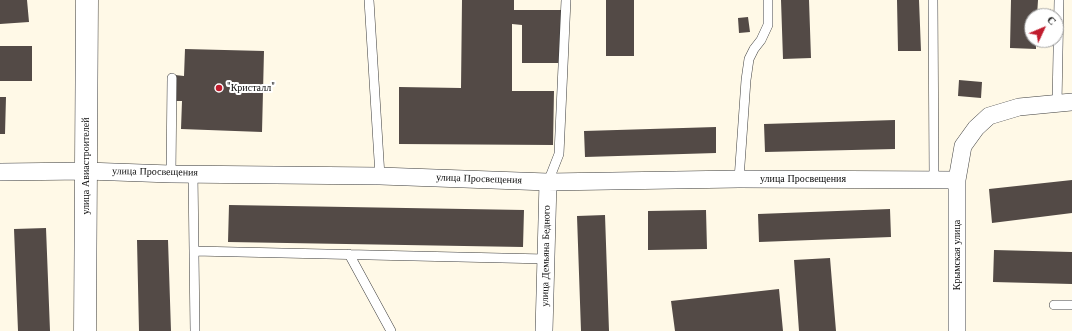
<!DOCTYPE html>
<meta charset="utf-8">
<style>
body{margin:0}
#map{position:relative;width:1072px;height:331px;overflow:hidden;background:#fff9e7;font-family:"Libre Baskerville",serif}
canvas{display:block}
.north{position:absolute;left:1024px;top:8px;width:40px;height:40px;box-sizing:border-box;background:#fff;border:1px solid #9d9d9d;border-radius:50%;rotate:46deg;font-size:11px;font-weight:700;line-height:16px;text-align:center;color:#0a0a0a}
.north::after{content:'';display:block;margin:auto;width:14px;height:18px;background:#c01c2d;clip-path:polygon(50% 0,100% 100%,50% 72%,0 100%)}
</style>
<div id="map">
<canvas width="1072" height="331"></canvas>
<div class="north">С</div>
</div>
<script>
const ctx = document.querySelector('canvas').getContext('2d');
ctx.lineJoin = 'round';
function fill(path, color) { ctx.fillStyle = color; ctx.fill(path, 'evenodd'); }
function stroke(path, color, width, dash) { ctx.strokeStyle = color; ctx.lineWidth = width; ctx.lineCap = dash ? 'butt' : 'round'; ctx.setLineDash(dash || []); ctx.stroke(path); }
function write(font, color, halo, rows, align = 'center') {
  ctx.font = font + ' "Libre Baskerville",serif'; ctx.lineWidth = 4; ctx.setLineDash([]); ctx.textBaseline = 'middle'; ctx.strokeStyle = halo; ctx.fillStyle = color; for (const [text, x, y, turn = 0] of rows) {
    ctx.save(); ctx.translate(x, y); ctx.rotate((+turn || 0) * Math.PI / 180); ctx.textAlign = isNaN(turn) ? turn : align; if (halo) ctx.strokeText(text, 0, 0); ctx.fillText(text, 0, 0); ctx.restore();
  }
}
fill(new Path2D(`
 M0 0H27L29 22 0 24Z
 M462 0H514V10H564L563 63H522V25L512 24V91H554L553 145 399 144V87L461 88Z
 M606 0H634V56H606Z
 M781 0H809L811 58 783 59Z
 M897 0H919L921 51H898Z
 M1011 0H1038L1037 16H1032V40H1036V49L1010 48Z
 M748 17 750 32 739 33 738 18Z
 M0 46H32V81H0Z
 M185 49 264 51 262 132 181 129 182 101H174L175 75 184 76Z
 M959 80 982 82 981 98 958 96Z
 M0 97H6L5 134H0Z
 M895 120V149L765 152 764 124Z
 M716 127V153L585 157 584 131Z
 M1072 180V213L992 223 989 189Z
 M229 205 524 210 523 247 228 242Z
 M890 209 891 237 759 242 758 214Z
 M706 210 707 249 648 250V211Z
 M605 215 609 331H581L577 216Z
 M46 228 50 331H18L14 229Z
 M137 240H168L171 331H139Z
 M994 250 1072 252V284L993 282Z
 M830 258 836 331H799L794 260Z
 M779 289 783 331H675L671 301Z`), '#534a46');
const service = new Path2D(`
 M369 0 380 176
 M933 0 934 180
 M1057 104 1059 0
 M193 173 195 331
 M171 174 172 78
 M739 179 746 80 749 59 754 49 761 40 768 25V0
 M548 182 559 154 566 0
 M194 251 546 259
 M349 254 391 331
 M1054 305H1072`);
const minor = new Path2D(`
 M0 172 86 171 171 174 380 176 548 182 739 179 957 180
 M544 331 548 182
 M957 331V180L963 146 976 128 989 116 1019 107 1072 102`);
const tertiary = new Path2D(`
 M85 331 87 0`);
stroke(service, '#3d3d3d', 10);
stroke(minor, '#3d3d3d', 18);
stroke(tertiary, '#3d3d3d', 23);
stroke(service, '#fff', 9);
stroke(minor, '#fff', 17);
stroke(tertiary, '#fff', 22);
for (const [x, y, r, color] of [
 [219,88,4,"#c01c2d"]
]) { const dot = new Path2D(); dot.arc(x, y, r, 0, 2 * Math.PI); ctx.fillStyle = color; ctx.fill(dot); stroke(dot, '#fff', 1.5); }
write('10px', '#0a0a0a', '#fff', [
 ["\"Кристалл\"",227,88]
], 'left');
write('10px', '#0a0a0a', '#fff', [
 ["улица Авиастроителей",86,166,-90],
 ["улица Просвещения",155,172,1],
 ["улица Просвещения",479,179,2],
 ["улица Просвещения",803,179],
 ["Крымская улица",957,255,-90],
 ["улица Демьяна Бедного",546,256,-89]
]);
</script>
